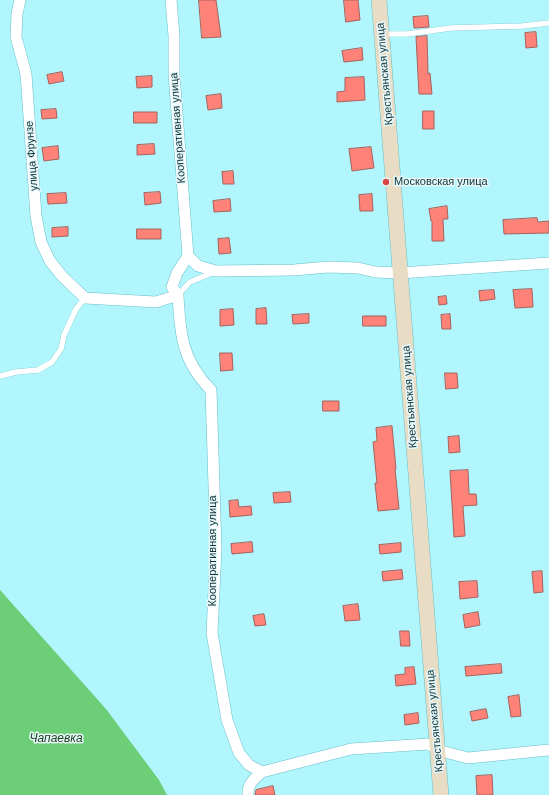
<!DOCTYPE html>
<meta charset="utf-8">
<style>
body{margin:0}
canvas{display:block;background:#b1f5fd}
</style>
<canvas width="549" height="795"></canvas>
<script>
const ctx = document.querySelector('canvas').getContext('2d');
ctx.lineJoin = 'round';
function fill(path, color) { ctx.fillStyle = color; ctx.fill(path, 'evenodd'); }
function stroke(path, color, width, dash) { ctx.strokeStyle = color; ctx.lineWidth = width; ctx.lineCap = dash ? 'butt' : 'round'; ctx.setLineDash(dash || []); ctx.stroke(path); }
function write(font, color, halo, rows, align = 'center') {
  ctx.font = font + ' Arial,sans-serif'; ctx.lineWidth = 3; ctx.setLineDash([]); ctx.textBaseline = 'middle'; ctx.strokeStyle = halo; ctx.fillStyle = color; for (const [text, x, y, turn = 0] of rows) {
    ctx.save(); ctx.translate(x, y); ctx.rotate((+turn || 0) * Math.PI / 180); ctx.textAlign = isNaN(turn) ? turn : align; if (halo) ctx.strokeText(text, 0, 0); ctx.fillText(text, 0, 0); ctx.restore();
  }
}
fill(new Path2D(`
 M0 590 106 709 159 780 167 795H0Z`), '#6cce76');
const building = new Path2D(`
 M199 0H216L221 37 202 38Z
 M344 0H358L360 20 346 22Z
 M428 16 429 27 414 28 413 17Z
 M536 32 537 47 526 48 525 33Z
 M427 36 428 74 430 73 432 94H419L416 37Z
 M362 48 363 60 344 62 342 51Z
 M62 72 64 81 49 84 47 75Z
 M152 76V87L137 88 136 77Z
 M364 77 365 100 337 102V92L345 91V78Z
 M221 94 222 108 208 110 206 96Z
 M56 109 57 118 42 119 41 110Z
 M423 111H434V129H423Z
 M134 112H157V123H134Z
 M154 144 155 154 137 155V145Z
 M58 146 59 159 44 161 42 148Z
 M371 147 374 168 352 171 349 149Z
 M233 171 234 184H223L222 172Z
 M160 192 161 203 145 205 144 193Z
 M66 193 67 203 48 204 47 194Z
 M372 194 373 211H360L359 195Z
 M230 199 231 211 214 212 213 201Z
 M447 206 448 219H443L444 241H432V221H431L429 209Z
 M537 218 538 222 549 221V233L504 234 503 220Z
 M68 227V236L52 237V228Z
 M137 229H161V239H137Z
 M229 238 231 253 219 254 218 239Z
 M532 289 533 307 515 308 513 290Z
 M494 290 495 299 480 301 479 291Z
 M446 296 447 304 439 305 438 297Z
 M266 308 267 324H256V309Z
 M233 309 234 325 220 326V310Z
 M309 314V323L293 324 292 315Z
 M450 314 451 329H442L441 315Z
 M363 316H386V326H363Z
 M220 353H232L233 370 221 371Z
 M445 373H457L458 388 446 389Z
 M323 401H339V411H323Z
 M392 426 396 469H395L399 509 378 511 375 483H377L373 442 377 441 376 428Z
 M459 436 460 452 449 453 448 437Z
 M468 470 469 494H476L477 505 463 506 465 536 454 537 450 471Z
 M290 492 291 502 274 503 273 493Z
 M238 500 239 507 251 506 252 515 230 517 229 501Z
 M252 542 253 552 232 554 231 544Z
 M401 543V552L380 554 379 545Z
 M402 570 403 579 383 581 382 572Z
 M542 571 543 592 534 593 532 572Z
 M477 581 478 597 460 599 459 582Z
 M358 604 360 620 345 621 343 606Z
 M478 612 480 625 465 628 463 615Z
 M264 614 266 625 255 626 253 616Z
 M400 631H409L410 646H401Z
 M501 664 502 673 466 676 465 667Z
 M414 667 416 684 396 686 395 675 405 674V668Z
 M519 695 521 716 511 717 508 697Z
 M486 709 488 718 472 721 470 712Z
 M418 713 419 723 405 725 404 715Z
 M492 775 493 795H477L476 776Z
 M273 786 275 795H255L256 790Z`);
fill(building, '#ff8278');
stroke(building, '#a4635c', 1);
const lane = new Path2D(`
 M382 34H407L451 28 522 26 549 23
 M178 295 190 282 214 272
 M0 376 16 372 38 370 52 362 61 349 64 335 76 309 85 298`);
const street = new Path2D(`
 M20 0 17 14 16 37 26 74 36 216 41 242 50 261 62 276 85 298 156 302 178 295 172 287 177 273 188 256 198 266 216 271 294 270 328 267 358 268 375 272 400 273 549 263
 M171 0 174 36V74L188 256
 M178 295C180 334 182 361 211 390L216 549 212 633 227 720 239 753 249 765 262 772C255 778 247 784 248 795
 M262 772 351 749 429 744 437 750 468 758 549 750`);
const secondary = new Path2D(`
 M379 0 441 795`);
stroke(lane, '#68bfca', 6);
stroke(street, '#68bfca', 12);
stroke(secondary, '#68bfca', 16);
stroke(lane, '#fff', 5.5);
stroke(street, '#fff', 11);
stroke(secondary, '#e8ddc4', 15);
for (const [x, y, r, color] of [
 [386,182,4,"#d64743"]
]) { const dot = new Path2D(); dot.arc(x, y, r, 0, 2 * Math.PI); ctx.fillStyle = color; ctx.fill(dot); stroke(dot, '#e8f8fa', 1.5); }
write('11px', '#0d3337', '#e8f8fa', [
 ["Крестьянская улица",385,74,-95],
 ["Кооперативная улица",178,128,-94],
 ["улица Фрунзе",32,156,-94],
 ["Крестьянская улица",410,397,-94],
 ["Кооперативная улица",213,551,-90],
 ["Крестьянская улица",435,721,-95]
]);
write('11px', '#0d3337', '#e8f8fa', [
 ["Московская улица",394,182]
], 'left');
write('italic 12px', '#1a411e', '#e8f8fa', [
 ["Чапаевка",56,739]
]);
</script>
